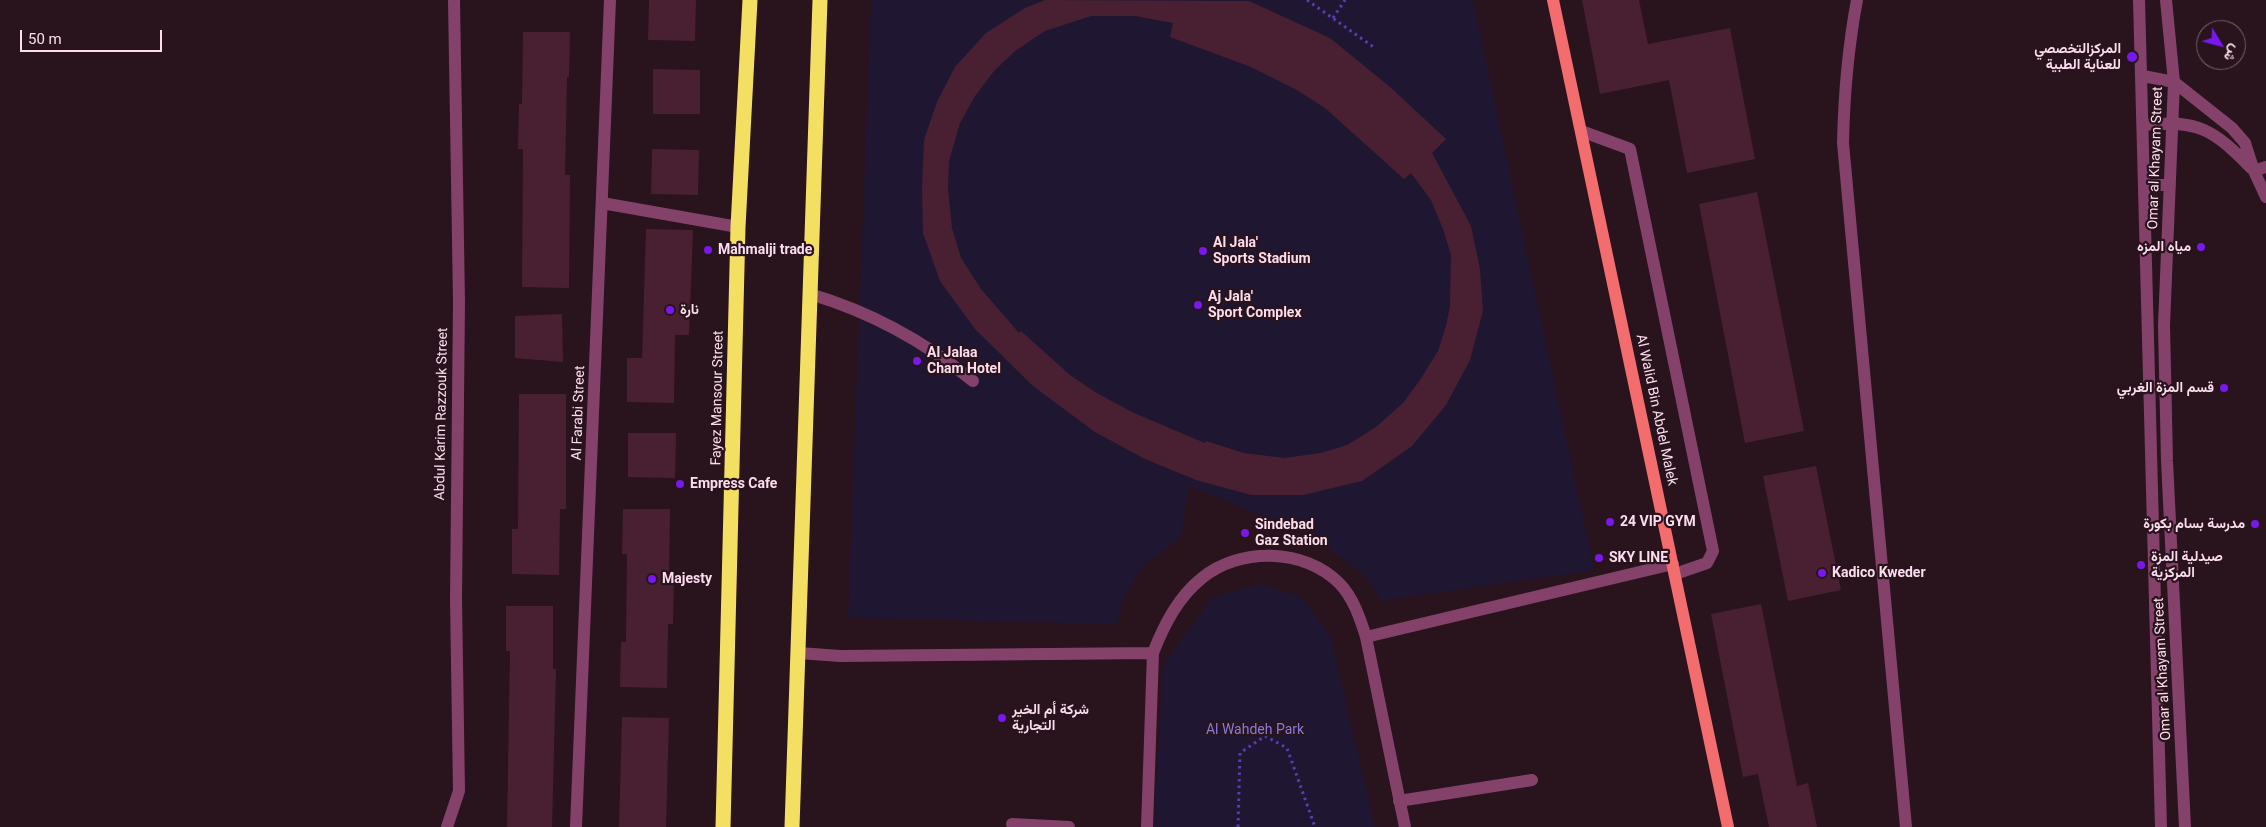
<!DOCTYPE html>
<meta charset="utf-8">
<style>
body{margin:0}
#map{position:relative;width:2266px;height:827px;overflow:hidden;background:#29131d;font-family:Roboto,Vazirmatn,sans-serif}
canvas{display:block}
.north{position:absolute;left:2196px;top:20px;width:50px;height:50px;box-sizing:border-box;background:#29131d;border:1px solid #7d6471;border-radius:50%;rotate:127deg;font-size:14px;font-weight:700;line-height:20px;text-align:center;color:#fcddee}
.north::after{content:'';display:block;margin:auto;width:18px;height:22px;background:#7918ed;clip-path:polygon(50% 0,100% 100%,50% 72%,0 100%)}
.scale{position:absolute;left:20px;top:30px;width:142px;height:22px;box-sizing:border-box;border:2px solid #fcddee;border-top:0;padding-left:6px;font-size:15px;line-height:18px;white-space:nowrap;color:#fcddee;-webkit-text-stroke:4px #29131d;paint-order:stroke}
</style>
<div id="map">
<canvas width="2266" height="827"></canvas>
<div class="north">ش</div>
<div class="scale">50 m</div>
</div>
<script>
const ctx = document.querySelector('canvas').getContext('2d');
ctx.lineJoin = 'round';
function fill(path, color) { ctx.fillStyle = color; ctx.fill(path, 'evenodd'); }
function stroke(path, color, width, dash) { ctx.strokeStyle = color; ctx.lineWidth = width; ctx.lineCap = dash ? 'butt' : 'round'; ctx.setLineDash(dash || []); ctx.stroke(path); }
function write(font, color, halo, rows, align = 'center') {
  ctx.font = font + ' Roboto,Vazirmatn,sans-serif'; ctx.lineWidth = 4.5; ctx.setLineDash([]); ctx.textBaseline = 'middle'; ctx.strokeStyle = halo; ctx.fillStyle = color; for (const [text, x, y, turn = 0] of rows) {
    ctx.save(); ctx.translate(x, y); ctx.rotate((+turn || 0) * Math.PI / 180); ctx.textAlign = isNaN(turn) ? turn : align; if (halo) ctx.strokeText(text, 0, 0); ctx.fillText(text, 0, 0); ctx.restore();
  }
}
fill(new Path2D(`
 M871 0H1473L1594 570 1381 601 1364 574 1310 535 1189 486 1181 537 1143 566 1126 593 1117 624 848 618Z
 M1261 584 1301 596 1331 638 1375 827H1154L1163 665 1212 597Z`), '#1f1632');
fill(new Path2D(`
 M649 0H696L695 41 648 40Z
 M1045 0 1249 1 1330 38 1390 87 1446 139 1432 153 1471 226 1480 269 1483 311 1470 360 1446 405 1412 446 1362 481 1303 495H1251L1196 480 1145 459 1095 432 1033 386 975 329 940 281 923 233 922 190 924 140 937 102 955 67 986 33 1025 8ZM1091 16H1135L1173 23 1170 37 1251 67 1295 89 1325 108 1404 179 1411 173 1431 200 1443 229 1451 255 1450 306 1446 326 1438 351 1420 380 1403 403 1376 427 1347 445 1321 453 1284 458 1244 453 1206 441 1205 443 1134 413 1095 392 1070 375 1021 331 1019 333 981 289 961 258 952 228 948 188 949 161 960 123 975 96 994 71 1015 51 1045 31Z
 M1582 0H1639L1648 44 1730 28 1755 159 1687 173 1669 80 1600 94Z
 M523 32H570L569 77H567L565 175H570L569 288 522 287 523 149H518L519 104H522Z
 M653 69 700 70V114H653Z
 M652 149 699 150 698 195 651 194Z
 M1757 192 1804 431 1745 443 1699 204Z
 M646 229 693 230 689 335H675L674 403 627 402V358H642Z
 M562 314 563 362 515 358V316Z
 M519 394H566V509H560L559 575 512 574V529H518Z
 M628 433H676L675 478 628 477Z
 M1816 466 1841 590 1788 601 1763 476Z
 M623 509H670L669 580H674L673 624H668L667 688 620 687 621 642H626L627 554H622Z
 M1761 604 1797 786 1808 783 1817 827H1769L1758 774 1743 777 1711 614Z
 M506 606H553V669H556L552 827H507L510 651H506Z
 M622 717 669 718 666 827H619Z`), '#482032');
stroke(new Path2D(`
 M1307 0 1375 48
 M1333 18 1345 0
 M1238 827 1240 753 1265 736 1287 748 1315 827`), '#5e3bb3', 3, [2.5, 4]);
stroke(new Path2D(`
 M1857 0C1848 48 1844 95 1843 143L1906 827
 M2139 0 2161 827
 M2166 0 2174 82 2164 325 2167 461 2185 827
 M2143 76 2174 82 2232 128 2245 143 2254 171 2266 197
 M2144 125C2198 119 2214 130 2251 168
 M1581 131 1630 149 1713 551 1707 563 1675 574
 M2254 171 2266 167
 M2146 185H2170
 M602 203 738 227
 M810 294C871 312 924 341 973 381
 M1366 637 1673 564
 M799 653 840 656 1153 653
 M1399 801 1532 780
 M1012 824 1069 827
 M447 827 459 791 456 599 459 301 454 0
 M576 827 610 0
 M1147 827 1153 653C1164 625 1178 597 1202 578 1240 547 1304 548 1339 583 1353 597 1360 618 1366 637L1405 827`), '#84426a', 12);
stroke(new Path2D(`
 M1553 0 1728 827`), '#f36d6f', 12);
stroke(new Path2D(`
 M723 827 738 227 750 0
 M792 827 820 0`), '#f3e062', 15);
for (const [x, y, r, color] of [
 [2132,57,6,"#7918ed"],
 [2201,247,5,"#7918ed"],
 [708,250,5,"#7918ed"],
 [1203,251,5,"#7918ed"],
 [1198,305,5,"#7918ed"],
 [670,310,5,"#7918ed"],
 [917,361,5,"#7918ed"],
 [2224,388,5,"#7918ed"],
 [680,484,5,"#7918ed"],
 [1610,522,5,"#7918ed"],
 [2255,524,5,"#7918ed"],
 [1245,533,5,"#7918ed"],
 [1599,558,5,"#7918ed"],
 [2141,565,5,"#7918ed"],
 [1822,573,5,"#7918ed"],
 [652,579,5,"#7918ed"],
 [1002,718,5,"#7918ed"]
]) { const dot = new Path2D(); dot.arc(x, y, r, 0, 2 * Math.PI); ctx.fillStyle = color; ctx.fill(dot); stroke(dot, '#29131d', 2); }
write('bold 14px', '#fcddee', '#29131d', [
 ["المركزالتخصصي",2121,49,"right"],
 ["للعناية الطبية",2121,65,"right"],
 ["Al Jala'",1213,243],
 ["Sports Stadium",1213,259],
 ["مياه المزه",2191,247,"right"],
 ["Mahmalji trade",718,250],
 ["Aj Jala'",1208,297],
 ["Sport Complex",1208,313],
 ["نارة",680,310],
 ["Al Jalaa",927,353],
 ["Cham Hotel",927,369],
 ["قسم المزة الغربي",2214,388,"right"],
 ["Empress Cafe",690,484],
 ["24 VIP GYM",1620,522],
 ["مدرسة بسام بكورة",2245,524,"right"],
 ["Sindebad",1255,525],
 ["Gaz Station",1255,541],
 ["صيدلية المزة",2151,557],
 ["المركزية",2151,573],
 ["SKY LINE",1609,558],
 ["Kadico Kweder",1832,573],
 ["Majesty",662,579],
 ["شركة أم الخير",1012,710],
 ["التجارية",1012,726]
], 'left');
write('14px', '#fcddee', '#29131d', [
 ["Omar al Khayam Street",2156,158,-88],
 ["Fayez Mansour Street",718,398,-89],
 ["Al Walid Bin Abdel Malek",1656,410,78],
 ["Al Farabi Street",579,413,-88],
 ["Abdul Karim Razzouk Street",442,414,-89],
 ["Omar al Khayam Street",2163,669,-93]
]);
write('14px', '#867cdc', '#29131d', [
 ["Al Wahdeh Park",1255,730]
]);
</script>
